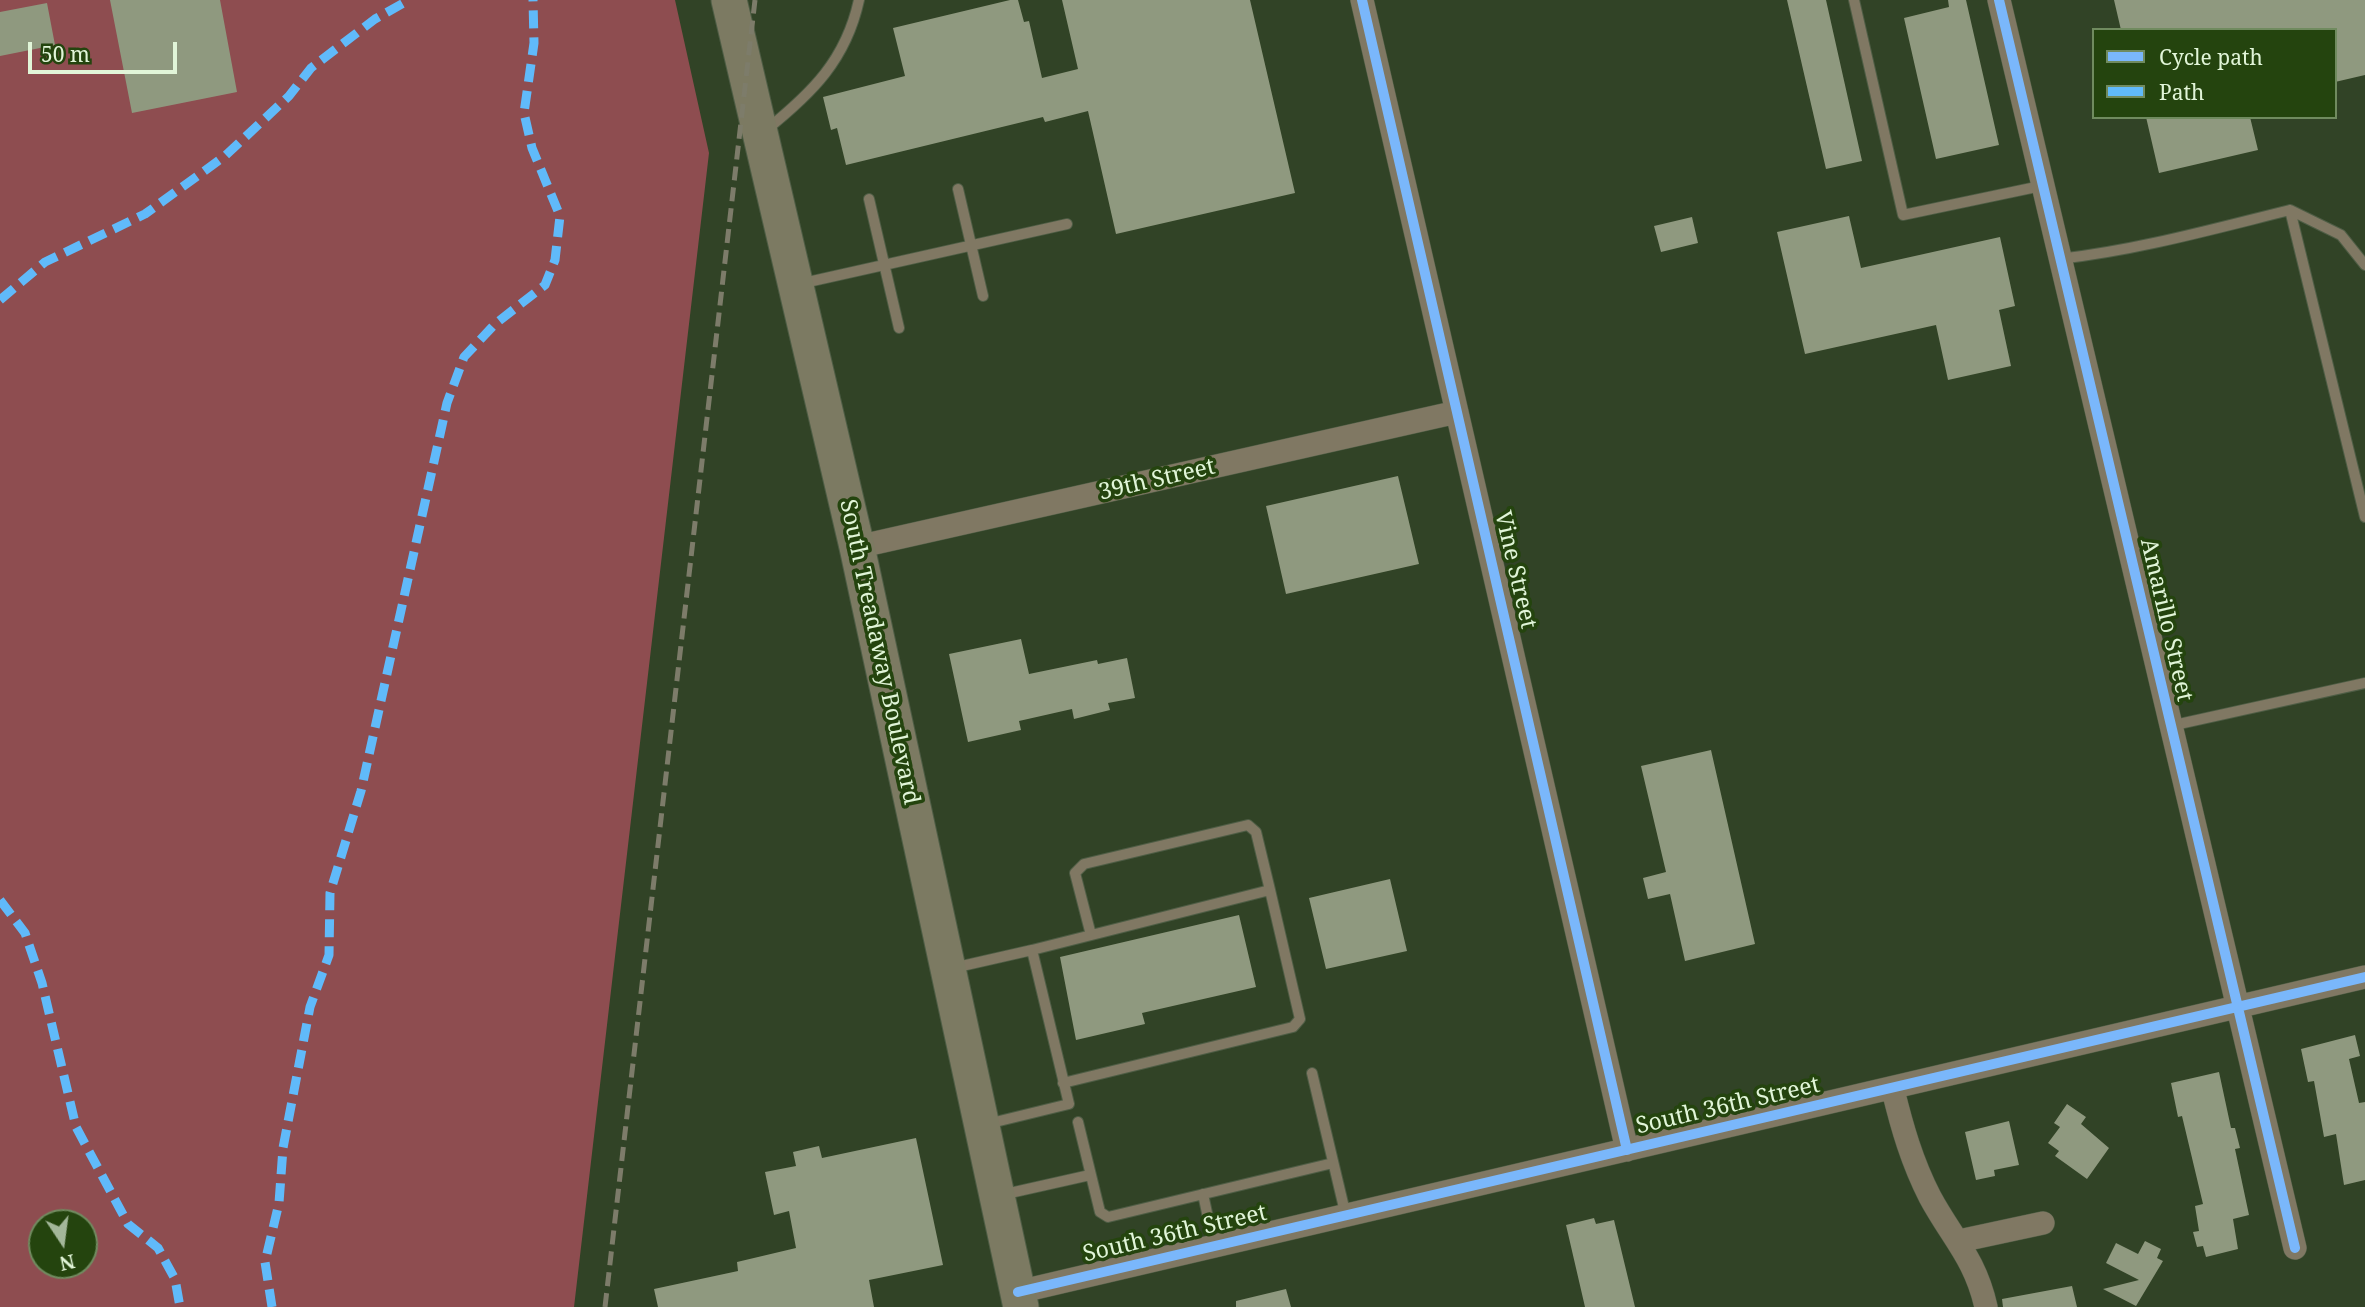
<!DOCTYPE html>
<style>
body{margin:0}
#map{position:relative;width:2365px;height:1307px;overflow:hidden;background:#314326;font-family:"Noto Serif",serif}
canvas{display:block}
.legend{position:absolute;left:2092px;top:28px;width:245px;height:91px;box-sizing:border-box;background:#24440e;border:2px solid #708b5f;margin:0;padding:9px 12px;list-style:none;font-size:21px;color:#e1f5d8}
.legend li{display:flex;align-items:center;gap:14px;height:35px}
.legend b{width:35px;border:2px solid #708b5f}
.north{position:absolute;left:28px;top:1209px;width:70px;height:70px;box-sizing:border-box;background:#24440e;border:2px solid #708b5f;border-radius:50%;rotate:167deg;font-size:19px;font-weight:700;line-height:28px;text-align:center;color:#e1f5d8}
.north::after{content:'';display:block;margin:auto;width:24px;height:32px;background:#a3b79a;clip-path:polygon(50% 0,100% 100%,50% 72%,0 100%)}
.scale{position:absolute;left:28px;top:42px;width:149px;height:32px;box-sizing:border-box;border:4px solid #e1f5d8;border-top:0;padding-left:9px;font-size:21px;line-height:24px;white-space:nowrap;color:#e1f5d8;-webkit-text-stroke:5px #24440e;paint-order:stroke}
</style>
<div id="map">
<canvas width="2365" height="1307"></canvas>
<ul class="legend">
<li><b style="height:9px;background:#7ab7fb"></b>Cycle path</li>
<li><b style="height:9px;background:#60bafa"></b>Path</li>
</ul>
<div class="north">N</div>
<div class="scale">50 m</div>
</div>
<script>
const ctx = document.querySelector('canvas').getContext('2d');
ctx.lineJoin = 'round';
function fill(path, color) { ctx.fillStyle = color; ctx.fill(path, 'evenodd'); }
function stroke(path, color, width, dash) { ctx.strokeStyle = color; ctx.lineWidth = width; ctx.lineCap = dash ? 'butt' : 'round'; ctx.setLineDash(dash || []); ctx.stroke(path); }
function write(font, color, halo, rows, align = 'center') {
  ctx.font = font + ' "Noto Serif",serif'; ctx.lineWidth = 7; ctx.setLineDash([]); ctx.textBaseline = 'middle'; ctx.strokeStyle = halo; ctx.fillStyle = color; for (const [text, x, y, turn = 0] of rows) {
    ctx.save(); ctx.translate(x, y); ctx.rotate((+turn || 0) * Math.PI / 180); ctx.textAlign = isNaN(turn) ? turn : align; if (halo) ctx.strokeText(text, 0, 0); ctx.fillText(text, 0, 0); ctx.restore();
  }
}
fill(new Path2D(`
 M0 0H675L709 153 574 1307H0ZM42 1223H84V1265H42Z`), '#8e4d50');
fill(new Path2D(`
 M110 0H220L237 92 132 113Z
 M1010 0H1018L1024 22 1029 21 1042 78 1078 69 1062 0H1250L1295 193 1116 234 1088 111 1045 122 1043 117 846 165 837 128 831 130 823 97 905 76 893 28Z
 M1787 0H1826L1862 161 1826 169Z
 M1948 0H1966L1999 145 1936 159 1904 18 1949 7Z
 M2114 0H2365V75L2335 82V30H2121Z
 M47 3 55 45 0 56V12Z
 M2146 117H2250L2258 150 2159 173Z
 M1849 216 1861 268 2000 237 2015 306 1999 310 2011 366 1948 380 1936 325 1805 354 1777 232Z
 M1692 217 1698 243 1661 252 1654 226Z
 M1398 476 1419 564 1286 594 1266 506Z
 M1021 639 1029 674 1097 660 1098 664 1127 658 1135 698 1108 703 1110 710 1074 719 1072 709 1019 721 1021 730 968 742 949 654Z
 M1711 750 1755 944 1685 961 1670 894 1648 899 1643 878 1666 872 1641 766Z
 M1390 879 1407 951 1326 969 1309 898Z
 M1239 915 1256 987 1142 1013 1145 1024 1076 1040 1060 957Z
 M2355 1035 2360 1056 2349 1059 2359 1103 2365 1102V1180L2344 1185 2336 1134 2324 1137 2314 1081 2308 1082 2301 1049Z
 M2219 1072 2231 1128H2235L2240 1148 2235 1149 2249 1215 2233 1219 2238 1249 2206 1257 2203 1246 2197 1247 2193 1232 2199 1231 2195 1206 2203 1204 2182 1116 2178 1117 2171 1083Z
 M2067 1104 2086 1117 2081 1124 2109 1148 2087 1179 2055 1156 2059 1151 2048 1143 2060 1127 2054 1123Z
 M2009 1121 2019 1165 1994 1170 1995 1176 1976 1180 1965 1132Z
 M916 1138 943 1265 869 1280 874 1307H658L654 1289 738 1271 737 1262 796 1248 789 1211 774 1215 765 1172 796 1166 793 1152 819 1146 822 1158Z
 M1594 1218 1596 1224 1614 1220 1635 1307H1585L1566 1225Z
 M2145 1241 2161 1249 2157 1258 2163 1261 2136 1306 2103 1289 2139 1280 2106 1263 2116 1243 2138 1254Z
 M2072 1286 2077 1307H2003L2002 1299Z
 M1286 1289 1291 1307H1236V1301Z`), '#8f997f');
const service = new Path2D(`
 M1854 0 1903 215 2041 186
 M766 130C812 93 846 60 859 0
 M958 189 983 296
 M869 199 899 328
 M2290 210 2341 235 2365 265
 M2059 259C2138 250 2213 229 2290 210L2365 517
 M799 284 1067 224
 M2170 726 2365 683
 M1091 935 1075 873 1084 864 1248 825 1256 832 1270 890
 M1032 950 1270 890 1300 1019 1293 1027 1063 1083
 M953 968 1032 950 1069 1104 987 1124
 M1312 1073 1346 1216
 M1078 1122 1100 1212 1108 1217 1333 1163
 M1203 1194 1214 1246
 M1001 1195 1090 1175`);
const minor = new Path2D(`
 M1362 0 1627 1150
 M1999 0 2295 1248
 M857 547 1457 412
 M1893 1090C1902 1127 1912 1162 1930 1197 1952 1238 1975 1258 1986 1307
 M1959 1241 2043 1223
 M1018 1292 2365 977`);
const primary = new Path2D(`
 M729 0 857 547 1021 1307`);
stroke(service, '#4e5d45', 12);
stroke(minor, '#4e5d45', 24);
stroke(primary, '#4e5d45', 37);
stroke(service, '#807863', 10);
stroke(minor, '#807863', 23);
stroke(primary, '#7c7a62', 35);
stroke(new Path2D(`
 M605 1307 755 0`), '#7d7c6a', 5, [14, 7]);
stroke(new Path2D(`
 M0 300 45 262 145 214 225 156 289 96 311 68 375 19 409 0
 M0 900 25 933 42 983 76 1127 128 1224 158 1248 175 1279 180 1307
 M272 1307 265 1262 279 1203 283 1148 310 1007 329 955 330 893 361 791 447 403 464 357 495 324 545 285 555 260 560 216 532 148 524 113 534 43 533 0`), '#60bafa', 9, [18, 9]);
stroke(new Path2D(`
 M1362 0 1627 1150
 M1999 0 2295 1248
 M1018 1292 2365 977`), '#7ab7fb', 10);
write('23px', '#e1f5d8', '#24440e', [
 ["39th Street",1157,480,-13],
 ["Vine Street",1515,570,77],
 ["Amarillo Street",2166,620,77],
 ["South Treadaway Boulevard",879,652,78],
 ["South 36th Street",1728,1106,-13],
 ["South 36th Street",1175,1234,-13]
]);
</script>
